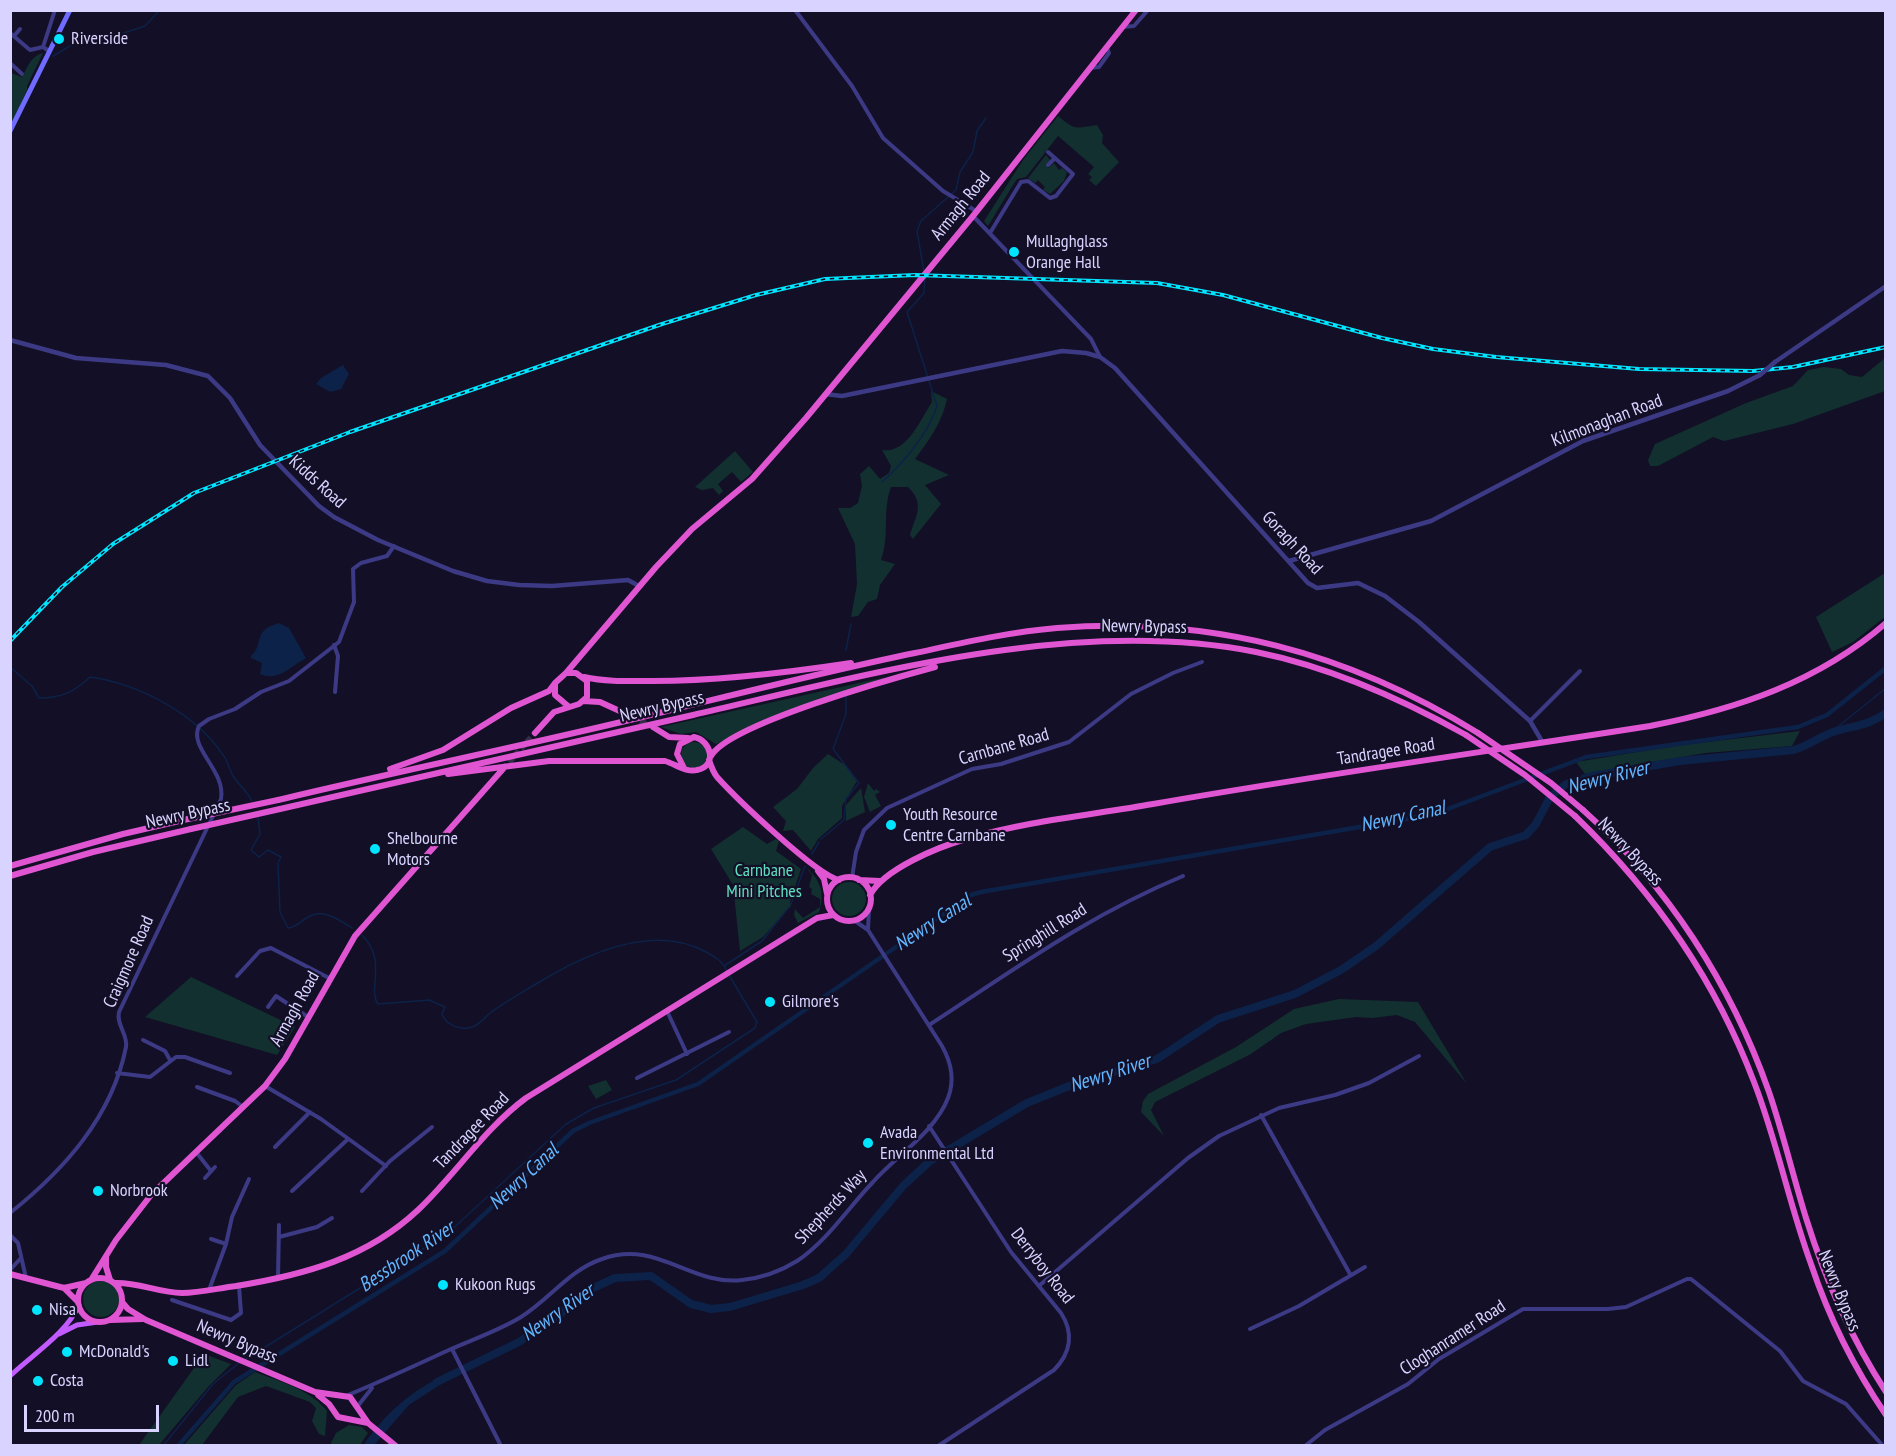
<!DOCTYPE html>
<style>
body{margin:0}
#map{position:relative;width:1896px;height:1456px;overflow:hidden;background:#130f26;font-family:"PT Sans Narrow",sans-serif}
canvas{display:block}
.frame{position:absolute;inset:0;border:12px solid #d9d4ff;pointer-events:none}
.scale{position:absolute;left:24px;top:1405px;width:135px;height:27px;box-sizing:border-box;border:3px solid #d9d4ff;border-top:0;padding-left:8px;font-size:18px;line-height:21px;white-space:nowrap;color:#d9d4ff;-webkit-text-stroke:4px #130f26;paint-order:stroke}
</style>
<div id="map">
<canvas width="1896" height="1456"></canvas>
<div class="frame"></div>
<div class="scale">200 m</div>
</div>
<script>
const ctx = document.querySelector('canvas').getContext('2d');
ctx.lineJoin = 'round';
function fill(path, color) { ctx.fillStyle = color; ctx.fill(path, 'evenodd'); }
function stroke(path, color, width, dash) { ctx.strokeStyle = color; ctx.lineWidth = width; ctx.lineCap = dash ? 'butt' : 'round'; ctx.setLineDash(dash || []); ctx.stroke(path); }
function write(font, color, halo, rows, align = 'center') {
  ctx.font = font + ' "PT Sans Narrow",sans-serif'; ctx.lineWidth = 4.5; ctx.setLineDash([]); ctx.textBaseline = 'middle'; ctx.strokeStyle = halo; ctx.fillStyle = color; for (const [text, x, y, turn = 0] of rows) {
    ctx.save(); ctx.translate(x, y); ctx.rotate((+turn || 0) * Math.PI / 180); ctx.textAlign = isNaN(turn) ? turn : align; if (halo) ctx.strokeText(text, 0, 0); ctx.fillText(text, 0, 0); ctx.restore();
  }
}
fill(new Path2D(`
 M43 53 27 86V90L11 126V73L22 77C27 69 30 56 43 53Z
 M1058 116C1076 131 1075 128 1097 125L1103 135 1102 143 1119 162 1096 186 1089 180 1092 177 1088 174 1094 167 1058 136 1026 177 1017 179 1013 185 988 226 984 221 1023 160Z
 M1046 155 1050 160 1046 165 1048 168 1054 163 1059 170 1062 168 1067 172 1064 181 1050 194 1043 190 1045 187 1038 180 1035 183 1028 178Z
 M1885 358V391L1793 424 1724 441 1713 437 1658 466H1650L1648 460 1655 444 1746 403 1793 386 1808 370 1824 367 1841 369 1849 375 1862 377Z
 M931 391 947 399C943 420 929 441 915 459L949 475 925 485 941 504 913 539 910 535C915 517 926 504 908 487H891C882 511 890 536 881 560L895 564 880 585 877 599 868 602 858 616 851 617 857 584 855 544 838 508H850L858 503 862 486 860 474 869 466 880 479 889 473 891 466 882 450C907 454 920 420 932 402Z
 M735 451 753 472 741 482 732 472 718 484 723 491 719 495 713 488 702 490 695 487Z
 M1885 573V617L1853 642 1832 652 1816 617Z
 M886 677 790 710 716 744 696 732 681 734 661 727Z
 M1800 731 1792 746 1705 753 1585 774 1576 762 1674 746Z
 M681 755a13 13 0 1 1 26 0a13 13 0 1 1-26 0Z
 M828 754 845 765 857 781 842 806V818L818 839 811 851 793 830 783 831 786 821 773 807 797 789 813 768Z
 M868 783 874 791 876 789 880 792 875 795 881 806 870 812 864 797Z
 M861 788 865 812 846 821V805Z
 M743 827 767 844 776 839 779 841 776 851 801 869 790 902 791 906 763 937 740 951 733 885 711 849Z
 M806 867C821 881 825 893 819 912L798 923 794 915 795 909 803 918 820 907V899L811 894 812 889 809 887 812 875Z
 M832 899a17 17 0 1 1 34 0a17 17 0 1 1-34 0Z
 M191 977 295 1027 277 1055 145 1017Z
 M1339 999 1418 1002 1467 1084 1415 1022 1397 1015 1372 1018 1356 1017 1306 1024 1281 1033 1251 1054 1155 1102 1151 1110 1164 1136 1141 1112 1143 1101 1148 1094 1236 1047 1294 1009Z
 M606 1080 612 1090 596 1099 588 1086Z
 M83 1299a18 18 0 1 1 36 0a18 18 0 1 1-36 0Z
 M204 1354 231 1364 208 1387 159 1445H139Z
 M255 1372C279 1381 311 1390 327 1411L325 1436 319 1434 312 1421 316 1408 310 1402 266 1386 238 1397 202 1445H184L236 1385Z
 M349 1425 362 1427 368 1433 360 1445H330L336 1433Z`), '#12302f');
fill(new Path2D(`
 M343 365 349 374 341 389 330 392 316 384 321 378Z
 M279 623 289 628 306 658C291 666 279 682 260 674L262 663 251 658V656C264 645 252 630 279 623Z
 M445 1375 449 1379 409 1405 374 1445 363 1446C384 1414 411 1391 445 1375Z`), '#0c2248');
stroke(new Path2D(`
 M80 40 93 43 145 26 160 10
 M53 56 75 43
 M924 272 917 231 921 221 956 190 960 172 973 152 977 131 986 118
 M882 482C903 464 929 432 937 406L907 312 924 293 925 277
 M846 650 851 624
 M10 667 32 686 39 698C62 698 74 692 90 677 139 684 195 713 223 755 228 761 229 769 233 776 239 785 247 791 252 801
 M1830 733 1886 688
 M258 817 260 834 251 850 259 857 268 850 281 857 278 863 280 912 288 928C298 927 301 920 310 916 324 909 340 920 352 928
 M821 839 844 820 846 799 859 783 833 749 846 714V696
 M812 854 819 842
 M791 904 805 866
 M362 935C388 961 367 989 378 1004L429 1000 445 1007 442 1014C446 1025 461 1031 472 1027 479 1025 484 1018 490 1013 504 1003 521 993 536 984 583 955 651 923 704 951 715 957 721 959 727 971
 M724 966 762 941 789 907
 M246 1359 447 1234 566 1124 594 1108 676 1080 755 1028 757 1022 729 975
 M163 1446 213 1384 239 1363`), '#0c2248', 1.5);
stroke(new Path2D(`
 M178 1446 234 1382 445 1251 573 1131 589 1123 698 1084 971 895 981 892 1412 818 1437 813 1586 757 1798 727 1827 715 1886 668`), '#0c2248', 4.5);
stroke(new Path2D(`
 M437 1382 519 1342 563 1312 591 1289 615 1278 651 1276 691 1304 711 1309 730 1307 803 1285 819 1278 846 1254 903 1186 930 1161 1027 1103 1074 1084 1157 1059 1218 1019 1295 994 1341 970 1376 946 1490 847 1526 835 1536 824 1550 797 1566 784 1592 776 1680 761 1794 750C1808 746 1819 737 1833 732 1854 725 1866 727 1886 713`), '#0c2248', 8);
stroke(new Path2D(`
 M624 713 650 726
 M503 769 535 733`), '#312d47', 6, [6, 3]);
stroke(new Path2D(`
 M795 10 852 86 883 138 943 191 976 211
 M1123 27 1134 26 1148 10
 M10 33 30 50 43 47
 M14 36 20 29
 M49 51 43 47 55 10
 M10 63 22 74
 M1090 68 1099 67 1109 53 1107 48
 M1048 165 1055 158
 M973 216 1091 339 1100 357
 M990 233 1021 182 1028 181 1050 198 1056 196 1073 174 1048 152
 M334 645 338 656 335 692
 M1530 721 1580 671
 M852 878 856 852 864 830 887 808 972 769 1001 764 1069 742 1131 694 1173 673 1202 662
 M868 929 869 909
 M237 976 260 951 271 948 329 978
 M268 1007 276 996 308 1017
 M667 1011 687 1054
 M929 1025C1015 969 1087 916 1183 876
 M143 1040 165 1051 170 1060
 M117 1073 150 1077 176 1057H185L230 1073
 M637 1078 729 1032
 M265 1086 321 1119 386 1166
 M197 1087 235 1101 243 1107
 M1261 1115 1350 1274
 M929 1126 1011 1252 1061 1313C1074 1333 1071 1353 1054 1370L938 1446
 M275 1147 310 1112
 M196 1152 211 1171
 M205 1178 215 1167
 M292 1191 347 1140
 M362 1191 390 1161 432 1127
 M10 1213C64 1170 112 1117 126 1047 128 1034 116 1025 119 1012L221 799C226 770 188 748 199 726L209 719 235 709 261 692 289 681 339 642 354 602 353 569 361 563 387 556 394 546
 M10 1235 18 1243 26 1278
 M279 1237 317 1227 332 1218
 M211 1239 226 1244
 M10 1270 21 1258
 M278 1278 279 1225
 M1040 1285 1188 1158 1219 1136 1279 1108 1335 1095 1369 1083 1419 1056
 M209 1290 226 1244 232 1217 249 1179
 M172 1300 231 1320 241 1313 239 1286
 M1250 1329 1299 1306 1365 1267
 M452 1349 501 1446
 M348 1395C382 1381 416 1365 451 1349 474 1339 500 1330 521 1317 550 1299 569 1270 602 1259 657 1239 690 1286 742 1280 761 1278 781 1271 797 1261 827 1241 848 1208 873 1182 896 1156 935 1132 948 1098 955 1080 951 1062 942 1046L868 930 855 921
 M357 1407 372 1388
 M1305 1446 1325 1430 1408 1384 1439 1359 1523 1309H1608L1626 1307 1687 1279H1691L1780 1351 1803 1381 1846 1404 1883 1446`), '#3d3a85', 4);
stroke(new Path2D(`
 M10 340 76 358 166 365 208 376 230 398 260 445 319 506 334 517 378 540 453 571 487 581 519 585 552 586 628 580 639 586
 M1775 362 1886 286
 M825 394 842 396 1062 351 1086 353 1100 357 1115 368 1308 583 1317 588 1358 583 1385 596 1419 622 1530 721 1543 743
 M1289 561 1431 521 1583 441 1728 391 1760 375`), '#3d3a85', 4.5);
stroke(new Path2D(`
 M10 131 70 10`), '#6f6bff', 5);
stroke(new Path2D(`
 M59 1334 77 1325 98 1322
 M10 1376C33 1354 66 1334 79 1305`), '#c25bff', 5);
stroke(new Path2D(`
 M566 673 656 567 692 529 752 479 806 418 973 216 1136 10
 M584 677C606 682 630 681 653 681 720 681 785 673 851 663
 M583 701 600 702 624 713
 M653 727 669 737 688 738
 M535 733 554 712 579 704 587 697V681L576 673H566L555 683V695L568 706
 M711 756C729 724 894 678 935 667
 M709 760C711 766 713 772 717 777 736 798 815 874 839 880
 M390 769 443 750 511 708 549 691 555 683
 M448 774 549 761H665C675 764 687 773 697 770 718 766 711 740 694 737L680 744 677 754 684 768
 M278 800C407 769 538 743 667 711 749 691 832 670 915 653 962 643 1009 632 1057 628 1211 616 1347 652 1478 733
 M280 809C418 777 556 747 693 715 871 674 1074 616 1256 652 1330 667 1400 698 1466 735
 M1583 810C1668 886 1731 984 1769 1092 1783 1133 1793 1176 1806 1218 1825 1279 1851 1338 1886 1392
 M1575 816C1654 892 1715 979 1754 1082 1777 1141 1789 1204 1811 1264 1829 1318 1854 1368 1886 1415
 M10 866 123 834 188 819
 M818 871 824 879 827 894
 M10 876 93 852 191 829
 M827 899a22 22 0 1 1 44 0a22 22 0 1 1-44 0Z
 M859 880 880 881
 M870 895C884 869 938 847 966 839 1027 821 1091 815 1153 804 1318 775 1485 752 1650 726 1737 709 1818 682 1886 623
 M106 1257V1267L110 1280
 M10 1274 64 1288 86 1283
 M78 1300a22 22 0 1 1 44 0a22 22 0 1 1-44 0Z
 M91 1280 116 1240 151 1195 265 1086 285 1059 355 936 503 769
 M115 1283C138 1282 159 1293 182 1293 200 1293 219 1288 236 1286 304 1275 367 1258 418 1210 456 1174 484 1129 526 1098L817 918 833 915
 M64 1288 78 1302
 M122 1302 128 1309 146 1320 315 1392 350 1397 368 1423 396 1446
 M111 1320 143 1319
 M318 1395 329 1404 338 1417 368 1423`), '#e055d1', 6);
const rail = new Path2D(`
 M10 641 62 587 113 544 194 493 350 432 662 324 756 295 825 279 915 275 1157 283 1223 295 1382 338 1433 349 1496 357 1639 369 1753 371 1793 367 1886 347`);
stroke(rail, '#00e5ff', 4);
stroke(rail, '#130f26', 1.5, [4.5]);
stroke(new Path2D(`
 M1760 375 1775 362`), '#3d3a85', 4.5);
stroke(new Path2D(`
 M1478 733 1551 783 1583 810
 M1466 735 1525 775 1575 816
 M188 819 278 800
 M191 829 280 809`), '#e055d1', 6);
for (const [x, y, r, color] of [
 [59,39,6,"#00e5ff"],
 [1014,252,6,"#00e5ff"],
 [891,825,6,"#00e5ff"],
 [375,849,6,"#00e5ff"],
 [770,1002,6,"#00e5ff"],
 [868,1143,6,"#00e5ff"],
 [98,1191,6,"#00e5ff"],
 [443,1285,6,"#00e5ff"],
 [37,1310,6,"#00e5ff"],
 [67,1352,6,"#00e5ff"],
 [173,1361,6,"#00e5ff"],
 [38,1381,6,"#00e5ff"]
]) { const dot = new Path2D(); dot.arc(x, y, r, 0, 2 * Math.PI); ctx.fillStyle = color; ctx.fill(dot); stroke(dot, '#130f26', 2); }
write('18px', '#d9d4ff', '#130f26', [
 ["Riverside",71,39],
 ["Mullaghglass",1026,242],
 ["Orange Hall",1026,263],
 ["Youth Resource",903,815],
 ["Centre Carnbane",903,836],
 ["Shelbourne",387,839],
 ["Motors",387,860],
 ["Gilmore's",782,1002],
 ["Avada",880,1133],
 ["Environmental Ltd",880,1154],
 ["Norbrook",110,1191],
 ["Kukoon Rugs",455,1285],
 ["Nisa",49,1310],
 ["McDonald's",79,1352],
 ["Lidl",185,1361],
 ["Costa",50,1381]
], 'left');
write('18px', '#d9d4ff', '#130f26', [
 ["Armagh Road",961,206,-51],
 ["Kilmonaghan Road",1607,421,-21],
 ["Kidds Road",317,482,42],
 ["Goragh Road",1292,543,47],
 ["Newry Bypass",1144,627,1],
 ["Newry Bypass",662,707,-13],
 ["Carnbane Road",1004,747,-16],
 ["Tandragee Road",1386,752,-9],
 ["Newry Bypass",188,814,-12],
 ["Newry Bypass",1630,852,47],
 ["Springhill Road",1045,933,-32],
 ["Craigmore Road",129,962,-66],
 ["Armagh Road",295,1009,-61],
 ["Tandragee Road",472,1131,-46],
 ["Shepherds Way",831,1207,-47],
 ["Derryboy Road",1042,1266,52],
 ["Newry Bypass",1839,1291,68],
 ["Cloghanramer Road",1453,1338,-33],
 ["Newry Bypass",237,1342,23]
]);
write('18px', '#5fe0c0', '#130f26', [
 ["Carnbane",764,871],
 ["Mini Pitches",764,892]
]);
write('italic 20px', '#62b6ff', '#130f26', [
 ["Newry River",1608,778,-14],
 ["Newry Canal",1403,817,-12],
 ["Newry Canal",933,923,-33],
 ["Newry River",1110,1074,-18],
 ["Newry Canal",524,1177,-43],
 ["Bessbrook River",407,1257,-34],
 ["Newry River",558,1313,-35]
]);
</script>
